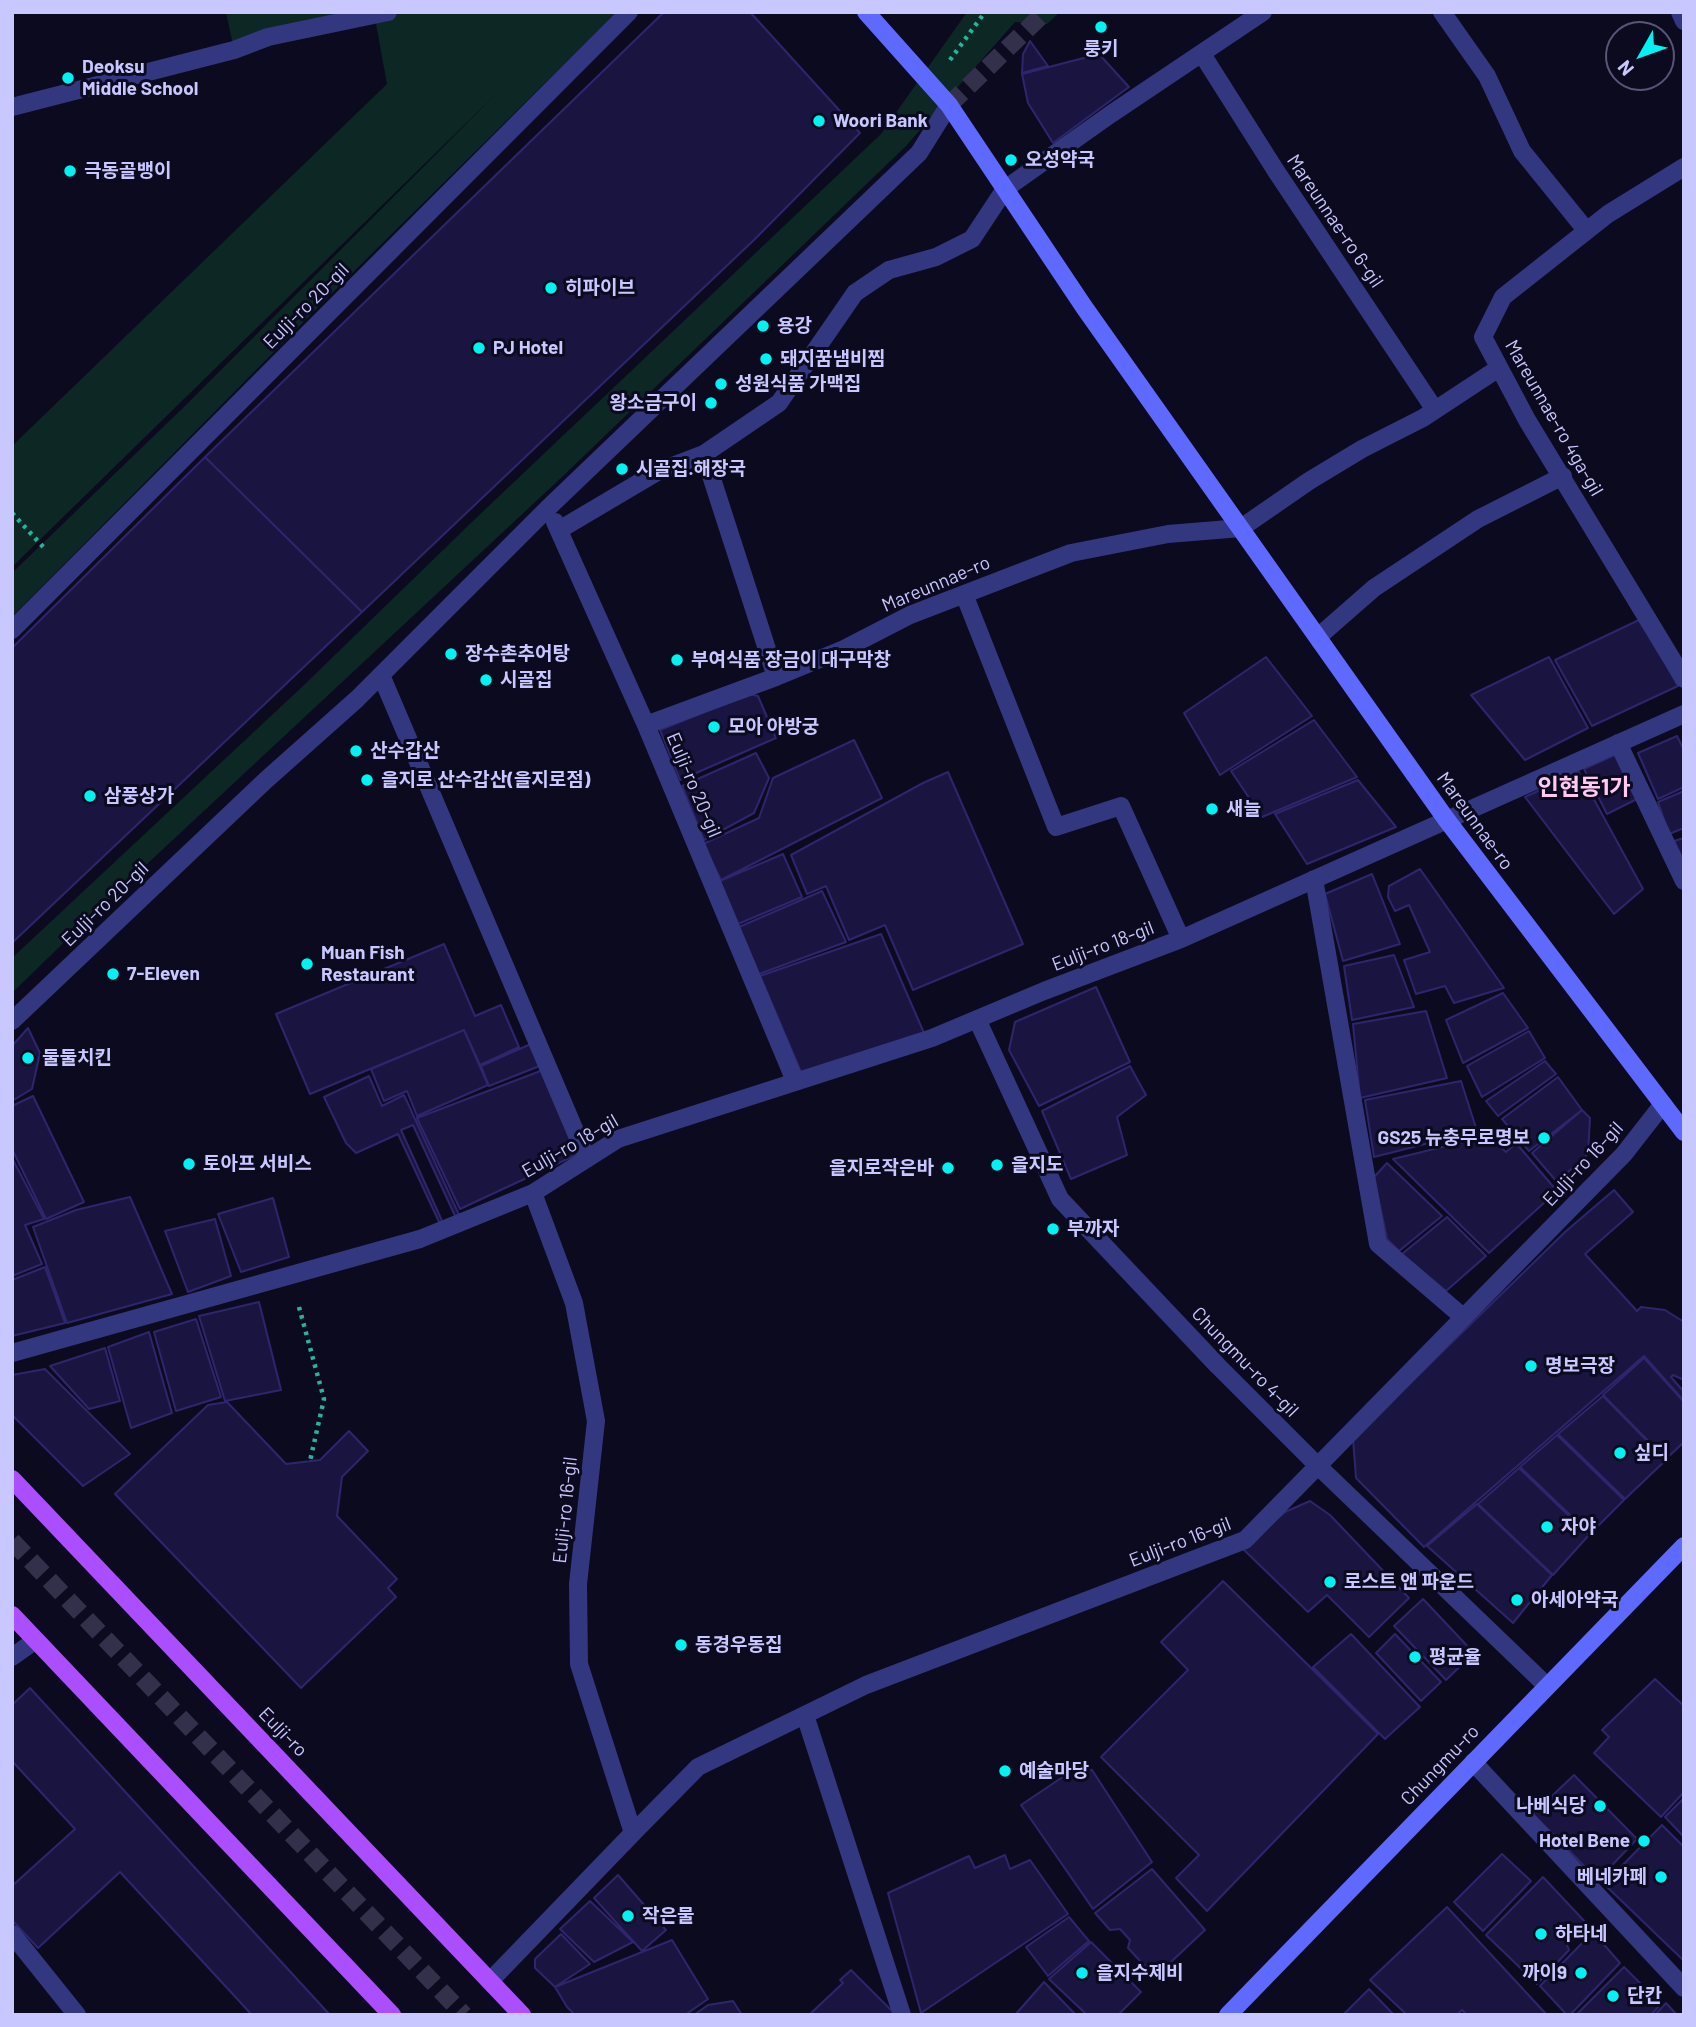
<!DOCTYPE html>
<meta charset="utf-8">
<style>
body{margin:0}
#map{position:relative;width:1696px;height:2027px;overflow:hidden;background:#0c0a1e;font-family:Barlow,sans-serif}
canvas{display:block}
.frame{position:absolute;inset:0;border:14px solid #c8c7ff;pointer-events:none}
.north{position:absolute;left:1605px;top:21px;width:70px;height:70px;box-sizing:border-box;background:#0c0a1e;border:2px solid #575678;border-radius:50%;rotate:230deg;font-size:19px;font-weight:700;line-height:28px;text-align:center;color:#c8c7ff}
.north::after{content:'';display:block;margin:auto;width:24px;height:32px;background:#00f2f2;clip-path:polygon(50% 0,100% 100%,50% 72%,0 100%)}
</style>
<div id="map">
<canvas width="1696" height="2027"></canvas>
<div class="frame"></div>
<div class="north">N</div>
</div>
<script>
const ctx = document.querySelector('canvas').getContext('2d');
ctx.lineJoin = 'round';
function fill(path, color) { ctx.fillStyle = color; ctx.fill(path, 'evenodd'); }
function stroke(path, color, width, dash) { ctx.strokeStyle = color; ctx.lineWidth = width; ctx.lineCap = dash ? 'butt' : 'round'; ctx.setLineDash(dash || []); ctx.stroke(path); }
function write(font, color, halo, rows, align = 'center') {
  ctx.font = font + ' Barlow,"Noto Sans KR",sans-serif'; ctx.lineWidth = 6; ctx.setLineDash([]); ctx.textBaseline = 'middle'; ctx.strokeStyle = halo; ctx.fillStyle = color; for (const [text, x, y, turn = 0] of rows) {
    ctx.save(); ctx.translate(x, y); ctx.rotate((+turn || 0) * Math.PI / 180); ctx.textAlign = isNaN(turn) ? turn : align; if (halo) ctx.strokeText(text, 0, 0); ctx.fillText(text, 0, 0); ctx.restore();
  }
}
fill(new Path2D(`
 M226 12H388L234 50Z
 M409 12H617L336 289 12 617V573L187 404 497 93 12 567V446L387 84 375 18Z
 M967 12H1060L1047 24 1015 22 906 146 562 477 87 920 12 993V958L303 686 474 520 881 134Z`), '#0d2824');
const building = new Path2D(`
 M664 12H750L860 133 755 239 362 612 205 457Z
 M1030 41 1048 66 1022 73 1023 54Z
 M1099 54 1129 87 1053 143 1028 103 1022 74Z
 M205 457 362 612 12 943V648Z
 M1641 619 1678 686 1592 726 1555 660Z
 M1266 657 1312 716 1220 775 1184 713Z
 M1549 657 1588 728 1525 760 1471 695Z
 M749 694 758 696 776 738 680 780 660 730Z
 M1314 720 1357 777 1262 817 1231 771Z
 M1677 736 1684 750V787L1658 799 1638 753Z
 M854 740 882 798 721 880 703 844 759 818 773 778Z
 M756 753 769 778 754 813 704 840 682 786Z
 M1619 753 1639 798 1607 814 1584 769Z
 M948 772 1023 944 913 990 885 925 849 940 826 886 807 894 791 855 923 783Z
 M1579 772 1643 889 1614 914 1525 797Z
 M1358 780 1396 827 1307 864 1275 814Z
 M1684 791V828L1669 834 1658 802Z
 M1684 838V862L1674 841Z
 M783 854 802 897 738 924 720 881Z
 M1420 869 1504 988 1454 1003 1445 986 1416 994 1404 960 1430 952 1409 905 1395 911 1388 897 1389 886Z
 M1372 874 1400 944 1343 961 1325 894Z
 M822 891 846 942 759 974 739 927Z
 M881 934 924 1033 801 1072 760 976Z
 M444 944 475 1016 501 1005 519 1047 480 1065 464 1030 310 1094 276 1014Z
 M1394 955 1414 1007 1352 1020 1344 966Z
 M1096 987 1130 1062 1039 1106 1009 1050 1015 1022Z
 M1503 993 1528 1028 1463 1063 1446 1020Z
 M1426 1011 1447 1078 1360 1098 1353 1024Z
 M28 1028 40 1053 32 1089 12 1101V1046Z
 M464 1030 488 1085 417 1116 407 1091 384 1101 371 1069Z
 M1529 1031 1545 1058 1482 1097 1467 1066Z
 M533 1043 542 1065 489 1086 481 1066Z
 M1545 1061 1556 1074 1498 1116 1486 1101Z
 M1130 1066 1146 1095 1117 1117 1127 1155 1071 1179 1042 1111Z
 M543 1070 578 1154 460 1209 417 1118Z
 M369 1076 382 1106 404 1095 460 1217 456 1218 413 1125 401 1130 443 1223 440 1224 398 1134 356 1153 346 1143 324 1097Z
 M1558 1077 1582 1110 1529 1151 1502 1119Z
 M1461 1081 1477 1131 1374 1157 1365 1100Z
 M33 1096 84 1202 46 1219 12 1149V1106Z
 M1582 1110 1590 1118 1588 1154 1557 1182 1532 1153Z
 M1488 1136 1506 1152 1516 1143 1557 1191 1489 1253 1393 1159Z
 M12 1158 44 1219 25 1225 42 1264 12 1276Z
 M1387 1163 1442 1216 1399 1251 1387 1239 1374 1177Z
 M1614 1190 1633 1212 1585 1254 1637 1311 1641 1307 1665 1310 1684 1322V1380L1673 1375 1671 1377 1684 1392V1401L1644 1356 1424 1547 1356 1478 1353 1439 1565 1232Z
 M130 1197 172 1294 67 1323 33 1227 76 1210Z
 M273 1198 289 1257 241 1272 218 1214Z
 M1447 1217 1486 1256 1446 1291 1402 1254Z
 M215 1219 231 1276 188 1292 165 1231Z
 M45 1267 65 1323 12 1336V1280Z
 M259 1302 281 1390 225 1401 199 1316Z
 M196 1319 221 1397 176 1411 154 1332Z
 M149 1332 172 1413 131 1428 108 1347Z
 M105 1348 120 1401 89 1409 50 1366Z
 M1644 1358 1684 1402V1442L1666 1459 1603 1395Z
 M45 1369 130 1454 83 1486 12 1415V1375Z
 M1603 1396 1666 1460 1625 1499 1558 1434Z
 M227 1402 286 1464 320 1460 349 1431 368 1451 342 1477 337 1516 397 1579 388 1588 396 1597 301 1688 115 1494 208 1405Z
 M1557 1435 1624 1500 1590 1534 1520 1467Z
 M1519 1468 1589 1535 1553 1575 1478 1504Z
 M1310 1501 1330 1515 1409 1598 1369 1637 1327 1595 1308 1612 1243 1549 1285 1512Z
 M1477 1504 1552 1575 1513 1623 1427 1546Z
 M1223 1581 1378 1734 1207 1911 1176 1878 1199 1855 1101 1757 1188 1670 1161 1642Z
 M1423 1599 1474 1653 1446 1680 1394 1626Z
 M1351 1634 1420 1707 1385 1739 1313 1667Z
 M1395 1634 1441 1682 1421 1701 1376 1653Z
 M1655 1679 1684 1706V1792L1661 1817 1594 1753 1609 1737 1602 1730Z
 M30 1688 330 2015H252L120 1872 38 1948 12 1920V1886L75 1829 12 1761V1705Z
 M1079 1766 1092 1770 1152 1862 1093 1909 1021 1805Z
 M1574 1775 1637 1839 1598 1880 1533 1814Z
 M1684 1798V1837L1665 1817Z
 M1662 1825 1684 1847V1961L1604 1884Z
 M1502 1854 1531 1881 1483 1931 1454 1902Z
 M1005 1855 1010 1869 1030 1860 1068 1914 921 2013 888 1893 969 1856 975 1868Z
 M1152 1869 1205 1930 1155 1977 1128 1948 1130 1940 1120 1929 1110 1930 1095 1913Z
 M618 1875 666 1930 642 1951 594 1898Z
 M1543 1877 1588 1925 1567 1945 1569 1950 1537 1984 1486 1935Z
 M590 1901 633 1942 594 1962 560 1929Z
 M1447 1907 1547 2015H1467L1462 2010 1456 2015H1407L1370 1980Z
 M1069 1917 1089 1941 1048 1976 1026 1947Z
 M1593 1932 1620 1963 1570 2015H1567L1540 1986Z
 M561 1934 590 1964 555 1987 535 1968V1959Z
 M672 1940 708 1999 685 2015H575L567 2007 555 1987Z
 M1091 1942 1141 1992 1118 2015H1087L1049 1979Z
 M1624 1967 1661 2004 1651 2015H1576Z
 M851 1970 896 2015H809L843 1983 840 1980Z
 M1044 1982 1076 2015H1015Z
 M1369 1989 1394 2015H1343Z
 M733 2001 742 2015H694L708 2005Z
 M1666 2003 1677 2015H1655Z`);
fill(building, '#1a1540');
stroke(building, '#2d266d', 2);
stroke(new Path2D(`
 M949 105 1045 12
 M12 1541 464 2015`), '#32304b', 18, [18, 9]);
stroke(new Path2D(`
 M950 60 985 12
 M12 513 46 550
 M299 1307 324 1399 310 1461`), '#25b49d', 4.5, [3.5, 5]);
stroke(new Path2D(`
 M805 1715 902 2015
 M12 1934 77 2015`), '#323780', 18);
stroke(new Path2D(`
 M1442 12 1487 76 1522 151 1586 230
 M1680 12 1684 21
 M1202 54 1276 171 1435 410
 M12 107 234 50 268 37 388 12
 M1684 167 1608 214 1503 297 1483 337 1527 420 1684 679
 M704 454 776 677
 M555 522 646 725 795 1081
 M559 530 657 472 704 454 779 403 855 293 889 270 936 257 972 239 1005 189 1111 114 1263 12
 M964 594 1056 827 1121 806 1181 939
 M12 630 629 12
 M1318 637 1374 588 1478 519 1563 476
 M381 675 587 1159
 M646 725 776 677 844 649 910 615 1071 553 1168 534 1241 528 1309 481 1362 449 1423 418 1499 368
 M1618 743 1684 881
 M1314 879 1378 1244 1463 1317
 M977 1019 1060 1199 1218 1366 1317 1465 1547 1686
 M12 1021 266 780 357 699 548 508 919 153 949 105
 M533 1193 574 1303 596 1421 578 1584 579 1664 633 1833 698 1767 866 1685 1245 1540 1624 1154 1663 1104
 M12 1353 420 1239 533 1193 618 1139 932 1038 1044 991 1181 939 1684 714
 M12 1657 36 1640
 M1473 1762 1684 1988
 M490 1981 633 1833`), '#323780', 18);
stroke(new Path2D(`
 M866 12 949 105 1084 307 1446 819 1684 1132
 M1228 2015 1684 1546`), '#5e6aff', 18);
stroke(new Path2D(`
 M12 1479 522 2015
 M12 1615 392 2015`), '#ab4eff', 18);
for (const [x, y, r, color] of [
 [1101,27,7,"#00f2f2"],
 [68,78,7,"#00f2f2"],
 [819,121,7,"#00f2f2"],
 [1011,160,7,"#00f2f2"],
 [70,171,7,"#00f2f2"],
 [551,288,7,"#00f2f2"],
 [763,326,7,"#00f2f2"],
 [479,348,7,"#00f2f2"],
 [766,359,7,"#00f2f2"],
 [721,384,7,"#00f2f2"],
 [711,403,7,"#00f2f2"],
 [622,469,7,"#00f2f2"],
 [451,654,7,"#00f2f2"],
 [677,660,7,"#00f2f2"],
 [486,680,7,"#00f2f2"],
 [714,727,7,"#00f2f2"],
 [356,751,7,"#00f2f2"],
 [367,780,7,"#00f2f2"],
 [90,796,7,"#00f2f2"],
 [1212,809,7,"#00f2f2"],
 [307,964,7,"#00f2f2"],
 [113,974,7,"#00f2f2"],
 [28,1058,7,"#00f2f2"],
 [1544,1138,7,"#00f2f2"],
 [189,1164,7,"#00f2f2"],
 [997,1165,7,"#00f2f2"],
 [948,1168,7,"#00f2f2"],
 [1053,1229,7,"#00f2f2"],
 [1531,1366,7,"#00f2f2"],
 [1620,1453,7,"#00f2f2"],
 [1547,1527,7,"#00f2f2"],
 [1330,1582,7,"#00f2f2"],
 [1517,1600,7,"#00f2f2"],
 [681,1645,7,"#00f2f2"],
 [1415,1657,7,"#00f2f2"],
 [1005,1771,7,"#00f2f2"],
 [1600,1806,7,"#00f2f2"],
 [1644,1841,7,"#00f2f2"],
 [1661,1877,7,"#00f2f2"],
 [628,1916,7,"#00f2f2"],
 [1541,1934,7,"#00f2f2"],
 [1082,1973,7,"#00f2f2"],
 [1581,1973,7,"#00f2f2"],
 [1613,1996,7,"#00f2f2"]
]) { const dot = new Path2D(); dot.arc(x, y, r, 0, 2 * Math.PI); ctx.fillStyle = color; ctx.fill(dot); stroke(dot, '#0c0a1e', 2.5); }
write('bold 19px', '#c8c7ff', '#0c0a1e', [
 ["룽키",1101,49,"center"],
 ["Deoksu",82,67],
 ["Middle School",82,89],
 ["Woori Bank",833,121],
 ["오성약국",1025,160],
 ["극동골뱅이",84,171],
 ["히파이브",565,288],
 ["용강",777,326],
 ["PJ Hotel",493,348],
 ["돼지꿈냄비찜",780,359],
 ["성원식품 가맥집",735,384],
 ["왕소금구이",697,403,"right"],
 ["시골집.해장국",636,469],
 ["장수촌추어탕",465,654],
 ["부여식품 장금이 대구막창",691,660],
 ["시골집",500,680],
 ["모아 아방궁",728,727],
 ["산수갑산",370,751],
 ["을지로 산수갑산(을지로점)",381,780],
 ["삼풍상가",104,796],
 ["새늘",1226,809],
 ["Muan Fish",321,953],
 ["Restaurant",321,975],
 ["7-Eleven",127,974],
 ["둘둘치킨",42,1058],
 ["GS25 뉴충무로명보",1530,1138,"right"],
 ["토아프 서비스",203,1164],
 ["을지도",1011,1165],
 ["을지로작은바",934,1168,"right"],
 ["부까자",1067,1229],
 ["명보극장",1545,1366],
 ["싶디",1634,1453],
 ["자야",1561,1527],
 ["로스트 앤 파운드",1344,1582],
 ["아세아약국",1531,1600],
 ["동경우동집",695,1645],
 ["평균율",1429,1657],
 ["예술마당",1019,1771],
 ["나베식당",1586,1806,"right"],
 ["Hotel Bene",1630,1841,"right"],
 ["베네카페",1647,1877,"right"],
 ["작은물",642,1916],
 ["하타네",1555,1934],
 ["을지수제비",1096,1973],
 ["까이9",1567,1973,"right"],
 ["단칸",1627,1996]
], 'left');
write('19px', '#c8c7ff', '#0c0a1e', [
 ["Mareunnae-ro 6-gil",1335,221,56],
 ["Eulji-ro 20-gil",306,306,-45],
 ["Mareunnae-ro 4ga-gil",1554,418,60],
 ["Mareunnae-ro",936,584,-23],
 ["Eulji-ro 20-gil",694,785,67],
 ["Mareunnae-ro",1475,821,54],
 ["Eulji-ro 20-gil",105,904,-44],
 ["Eulji-ro 18-gil",1103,946,-21],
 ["Eulji-ro 18-gil",570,1146,-30],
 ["Eulji-ro 16-gil",1583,1164,-47],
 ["Chungmu-ro 4-gil",1245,1362,46],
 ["Eulji-ro 16-gil",565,1510,-84],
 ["Eulji-ro 16-gil",1180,1542,-21],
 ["Eulji-ro",283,1732,46],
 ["Chungmu-ro",1440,1765,-46]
]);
write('bold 23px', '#ffc9f1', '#0c0a1e', [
 ["인현동1가",1584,787]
]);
</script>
